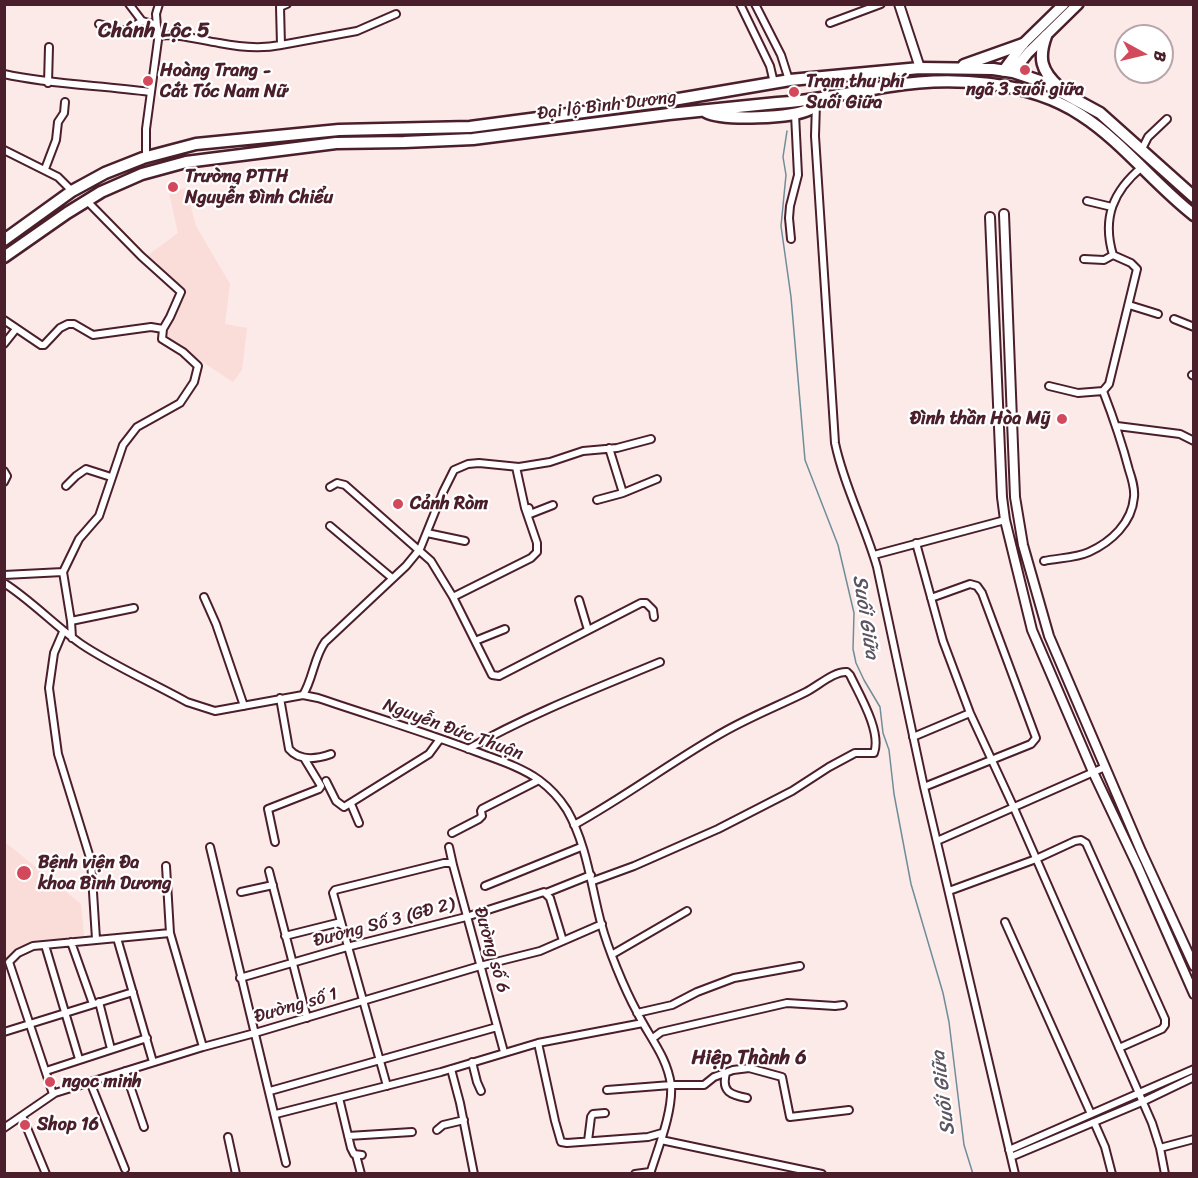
<!DOCTYPE html>
<meta charset="utf-8">
<style>
body{margin:0}
#map{position:relative;width:1198px;height:1178px;overflow:hidden;background:#fceae9;font-family:Sriracha,sans-serif}
canvas{display:block}
.frame{position:absolute;inset:0;border:6px solid #4a1f2b;pointer-events:none}
.north{position:absolute;left:1114px;top:24px;width:60px;height:60px;box-sizing:border-box;background:#fff;border:2px solid #b7a5aa;border-radius:50%;rotate:98deg;font-size:16px;font-weight:700;line-height:24px;text-align:center;color:#4a1f2b}
.north::after{content:'';display:block;margin:auto;width:21px;height:27px;background:#d1495b;clip-path:polygon(50% 0,100% 100%,50% 72%,0 100%)}
</style>
<div id="map">
<canvas width="1198" height="1178"></canvas>
<div class="frame"></div>
<div class="north">B</div>
</div>
<script>
const ctx = document.querySelector('canvas').getContext('2d');
ctx.lineJoin = 'round';
function fill(path, color) { ctx.fillStyle = color; ctx.fill(path, 'evenodd'); }
function stroke(path, color, width, dash) { ctx.strokeStyle = color; ctx.lineWidth = width; ctx.lineCap = dash ? 'butt' : 'round'; ctx.setLineDash(dash || []); ctx.stroke(path); }
function write(font, color, halo, rows, align = 'center') {
  ctx.font = font + ' Sriracha,sans-serif'; ctx.lineWidth = 4.5; ctx.setLineDash([]); ctx.textBaseline = 'middle'; ctx.strokeStyle = halo; ctx.fillStyle = color; for (const [text, x, y, turn = 0] of rows) {
    ctx.save(); ctx.translate(x, y); ctx.rotate((+turn || 0) * Math.PI / 180); ctx.textAlign = isNaN(turn) ? turn : align; if (halo) ctx.strokeText(text, 0, 0); ctx.fillText(text, 0, 0); ctx.restore();
  }
}
fill(new Path2D(`
 M186 188 196 226 230 284 225 324 247 328 242 370 233 382 165 337 184 298 183 292 144 258 178 233 169 193Z
 M5 842 81 904 84 936 31 943 16 951 5 964Z`), '#fadcd9');
stroke(new Path2D(`
 M754 25 758 35
 M787 131 783 157 786 175 781 226 791 297 805 460 838 545 854 613 853 649 856 663 864 680 880 707 883 733 889 750 894 794 911 884 943 993 949 1022 964 1145 973 1174`), '#6f8d99', 1.5);
const minor = new Path2D(`
 M129 4 142 21 156 25
 M740 4 770 66 774 83
 M755 4 781 55 789 80
 M830 23 881 4
 M99 24 125 31 142 21
 M157 36C178 33 199 40 219 43 239 47 261 49 281 45L280 7 287 4
 M281 45 357 31 396 14
 M4 74C53 85 101 85 150 92
 M48 83 49 47
 M816 103 815 136 835 443C844 486 865 525 877 567L924 787 1015 1174
 M1142 149 1148 137 1167 119
 M4 150 58 177 72 191
 M146 157V129L158 40 156 14 159 4
 M45 169 56 140 58 122 64 113 65 102
 M87 201 141 256 181 292 170 317 163 329
 M1087 201 1112 207
 M791 239 789 218 790 206 798 175 795 114
 M1084 259 1104 260 1113 255
 M1129 305 1158 314
 M1174 319 1194 327
 M4 320 41 345H44L60 328 68 324H74L93 335 151 327 163 329 162 339 183 352 198 366 194 382 180 403 137 427 123 445 99 516 79 539 63 572
 M4 344 16 329
 M1192 375 1194 376
 M1049 386 1078 393 1103 391 1109 384 1137 269 1131 263 1113 255C1102 218 1113 191 1142 167
 M1117 426 1180 434 1194 441
 M4 471 7 476 4 482
 M66 486 76 476 86 469 111 477
 M330 487 337 483 345 485 431 561 453 597 492 675 499 676 641 603H646L653 610 654 617
 M623 493 657 479
 M597 500 623 493 609 448
 M529 508 530 514 553 505
 M330 526 392 578
 M427 533 465 541
 M916 543 943 641 970 713 1014 808 1152 1123 1160 1148 1165 1174
 M874 555 1005 520
 M1044 561C1058 558 1076 558 1089 552 1111 542 1132 523 1134 497 1135 488 1132 479 1129 470 1122 443 1113 417 1103 391
 M4 575 63 572 71 621 72 638
 M4 583C32 601 54 625 81 644 112 665 153 683 187 702L215 711 303 695 318 698C371 716 425 732 477 752 498 760 521 767 539 780 550 788 560 799 567 810 587 845 591 886 601 923 608 949 624 988 637 1012 649 1037 667 1056 671 1085 673 1112 658 1148 650 1174
 M204 597 216 624 244 706
 M453 597 531 558 537 552V543L525 508 516 467
 M579 600 588 630
 M71 621 134 608
 M63 632 54 653 49 688 58 754 91 861 96 939
 M475 641 505 629
 M303 695C313 679 314 657 325 642L406 566 420 549 443 492 454 470 468 464 479 463 519 467 550 462 583 451 617 448 651 439
 M280 698 289 749C300 762 317 759 331 754
 M913 737 970 713
 M468 749C530 714 595 689 660 662
 M326 781 336 801 344 807 429 754 440 739
 M924 787 1031 744 1036 738 982 593 977 586 970 584 931 598
 M351 804 359 823
 M574 825C623 798 667 765 715 737 744 719 776 707 806 692 818 686 834 671 847 672L850 675C859 694 882 732 874 753H855L829 767 792 791 718 829 634 866 593 881
 M452 833 479 819 482 816 481 811 482 809 539 780
 M937 841 1105 767
 M275 842 268 809 319 789 321 786 304 758
 M210 847 286 1163
 M449 847 453 865
 M166 866 170 933 203 1047
 M269 871 307 1018
 M485 886 581 847
 M949 891 1036 859 1075 841 1081 840 1086 843 1165 1019V1025L1162 1029 1119 1048
 M241 892 273 885
 M546 893 591 875
 M1005 922 1091 1114
 M285 936 341 922
 M117 938 153 1062
 M71 942 93 1004
 M45 945 79 1059
 M613 954 687 911
 M240 978 347 947 466 917 544 892 550 898 563 941
 M99 1002 111 1049
 M637 1013 672 1005 697 992 734 978 800 966
 M643 1023 538 1043 555 1121 561 1142 567 1143 648 1137 662 1133
 M4 1032 133 992
 M653 1038 661 1032 787 1003 835 1006 843 1005
 M472 1062 477 1082 481 1091
 M451 1069 460 1103 474 1174
 M46 1071 147 1038
 M125 1071 144 1127
 M726 1073C721 1092 731 1095 747 1098
 M90 1082 125 1169
 M387 1086 333 893 335 890 444 863H450L453 865 504 1052
 M607 1090 671 1085H704L714 1077 733 1070 749 1068 782 1077 790 1117 849 1110
 M270 1091 497 1027
 M53 1094 9 962 18 953 33 946 170 933
 M339 1098 351 1148 354 1154 362 1155
 M276 1114 441 1072 538 1043
 M22 1116 46 1174
 M1094 1122 1105 1147 1112 1174
 M4 1128 55 1093 203 1047 255 1033 480 966 540 951 602 924
 M437 1130 443 1125 464 1120
 M348 1136 412 1132
 M228 1137 236 1174
 M661 1140 822 1174
 M588 1141 591 1117 593 1114 605 1113
 M1160 1148 1194 1139
 M1009 1150 1194 1069
 M356 1155 361 1174
 M1011 1157 1142 1102 1194 1077
 M635 1174 650 1172`);
const tertiary = new Path2D(`
 M899 4 920 68
 M1004 214 1015 497 1023 545 1049 636 1141 851 1194 966
 M990 217 1002 497 1005 520 1032 630 1093 772 1138 867 1194 994`);
const primary = new Path2D(`
 M1003 71 1023 44 1064 4
 M1013 72 1028 53 1078 4`);
const trunk = new Path2D(`
 M1046 36C1038 58 1041 71 1059 87
 M964 65 1023 44
 M706 112C723 121 793 118 810 109L817 99
 M4 240 72 191 105 173 143 158 196 144 339 130 470 127 667 101 790 80 920 68 993 69 1013 72 1043 82 1100 113 1194 197
 M4 257 67 213 101 192 142 174 186 162 336 143 404 142 473 139 669 114 777 103C815 101 852 92 890 86 950 76 1028 80 1081 115 1123 142 1154 184 1194 215`);
stroke(minor, '#4a1f2b', 10);
stroke(tertiary, '#4a1f2b', 12);
stroke(primary, '#4a1f2b', 14);
stroke(trunk, '#4a1f2b', 15);
stroke(minor, '#fff', 6);
stroke(tertiary, '#fff', 8);
stroke(primary, '#fff', 9);
stroke(trunk, '#fff', 10);
for (const [x, y, r, color] of [
 [1025,70,6,"#d1495b"],
 [148,81,6,"#d1495b"],
 [794,92,6,"#d1495b"],
 [173,187,6,"#d1495b"],
 [1062,419,6,"#d1495b"],
 [398,504,6,"#d1495b"],
 [24,873,8,"#d1495b"],
 [50,1082,6,"#d1495b"],
 [25,1125,6,"#d1495b"]
]) { const dot = new Path2D(); dot.arc(x, y, r, 0, 2 * Math.PI); ctx.fillStyle = color; ctx.fill(dot); stroke(dot, '#fff', 2); }
write('bold 18px', '#4a1f2b', '#fff', [
 ["Hoàng Trang -",160,71],
 ["Cắt Tóc Nam Nữ",160,92],
 ["Trạm thu phí",806,82],
 ["Suối Giữa",806,103],
 ["ngã 3 suối giữa",1025,90,"center"],
 ["Trường PTTH",185,177],
 ["Nguyễn Đình Chiểu",185,198],
 ["Đình thần Hòa Mỹ",1050,419,"right"],
 ["Cảnh Ròm",410,504],
 ["Bệnh viện Đa",38,863],
 ["khoa Bình Dương",38,884],
 ["ngoc minh",62,1082],
 ["Shop 16",37,1125]
], 'left');
write('18px', '#4a1f2b', '#fff', [
 ["Đại lộ Bình Dương",607,106,-7],
 ["Nguyễn Đức Thuận",453,730,20],
 ["Đường Số 3 (GĐ 2)",384,923,-15],
 ["Đường số 6",491,950,74],
 ["Đường số 1",296,1006,-16]
]);
write('italic 20px', '#5c5662', '#fff', [
 ["Suối Giữa",865,617,81],
 ["Suối Giữa",944,1093,-97]
]);
write('bold 20px', '#4a1f2b', '#fff', [
 ["Hiệp Thành 6",749,1059]
]);
write('bold 21px', '#4a1f2b', '#fff', [
 ["Chánh Lộc 5",154,32]
]);
</script>
